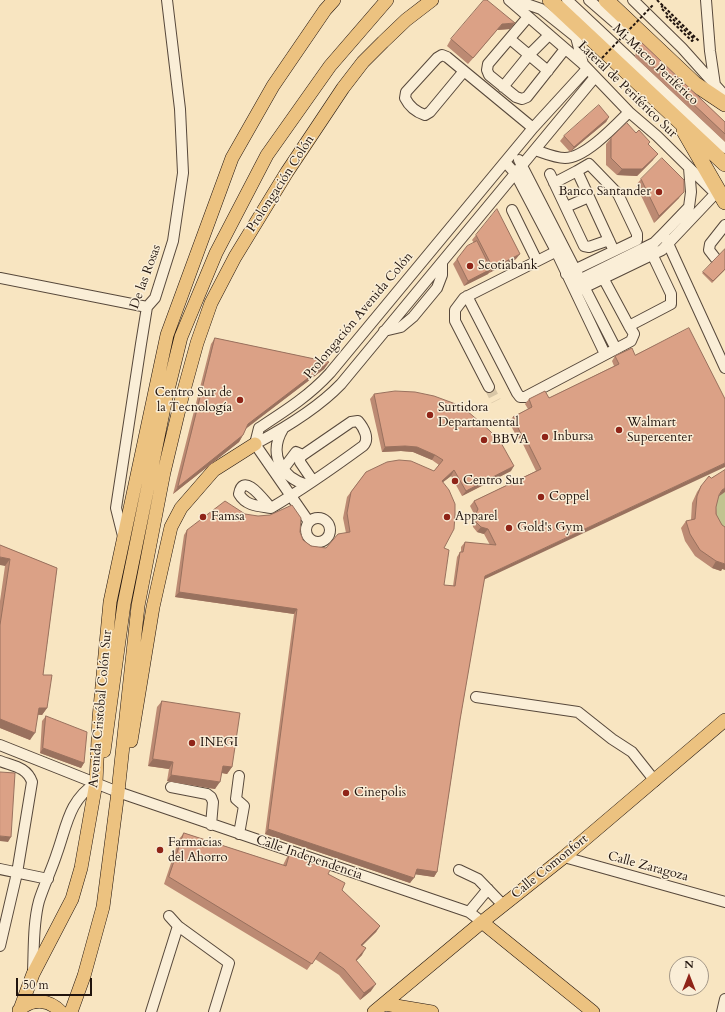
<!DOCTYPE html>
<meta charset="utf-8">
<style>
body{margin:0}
#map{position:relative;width:725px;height:1012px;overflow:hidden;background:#f8e5c1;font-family:Cardo,serif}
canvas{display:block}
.north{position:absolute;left:669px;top:956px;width:40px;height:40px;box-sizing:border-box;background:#faeed7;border:1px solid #a39787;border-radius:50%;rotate:0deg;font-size:11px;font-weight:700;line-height:16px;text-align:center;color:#21140e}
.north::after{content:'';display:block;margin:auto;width:14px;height:18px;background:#8f2418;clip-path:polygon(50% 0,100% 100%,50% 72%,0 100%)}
.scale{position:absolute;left:16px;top:978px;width:76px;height:18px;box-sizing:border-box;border:2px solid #21140e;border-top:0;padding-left:5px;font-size:12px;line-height:14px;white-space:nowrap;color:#21140e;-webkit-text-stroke:3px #faeed7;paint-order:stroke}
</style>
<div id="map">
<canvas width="725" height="1012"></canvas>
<div class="north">N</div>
<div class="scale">50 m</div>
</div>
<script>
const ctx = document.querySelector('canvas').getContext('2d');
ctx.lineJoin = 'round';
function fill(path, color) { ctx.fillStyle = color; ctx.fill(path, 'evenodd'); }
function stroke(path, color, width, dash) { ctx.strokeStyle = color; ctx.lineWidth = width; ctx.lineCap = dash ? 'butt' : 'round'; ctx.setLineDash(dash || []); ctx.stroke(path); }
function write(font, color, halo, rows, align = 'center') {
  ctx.font = font + ' Cardo,serif'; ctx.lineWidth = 3; ctx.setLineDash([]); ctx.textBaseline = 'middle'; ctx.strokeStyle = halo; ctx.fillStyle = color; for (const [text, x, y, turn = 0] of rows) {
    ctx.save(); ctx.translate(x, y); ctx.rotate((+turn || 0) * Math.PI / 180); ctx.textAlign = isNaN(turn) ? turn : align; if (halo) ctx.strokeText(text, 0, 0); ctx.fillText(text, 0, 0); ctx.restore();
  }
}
fill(new Path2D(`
 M725 491V537L712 520 718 497Z`), '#c1c390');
stroke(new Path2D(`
 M489 387 496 401`), '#d8c6a6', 10, [10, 5]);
const minor = new Path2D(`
 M509 0 583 64 629 112 657 136 716 194
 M515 0 541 9 576 37 583 64
 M567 0 725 148
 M589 0 649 52
 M633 0 682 48 725 96
 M706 0 710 51 715 85
 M528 17 488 64 487 70 489 75 516 97 522 99 527 97 565 49
 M510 39 529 55 549 35
 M464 71 430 112 425 115C416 112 409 106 405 98L406 92 437 58 442 55 447 57 533 128
 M503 87 529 55 548 71
 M535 150C544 153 555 158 565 158 585 158 615 126 629 112
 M519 160 616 349
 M505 162 515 173 556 251 605 354
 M550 174 584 246 589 247 609 240
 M554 183 577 171
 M566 207 589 197
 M512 210 537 261
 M666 239 725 368
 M716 259 709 250 710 244 725 225
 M566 274 637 240V234L618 194 589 164 577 171 614 251
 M601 274 629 326
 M0 278 147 307
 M581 279 654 243 664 233 689 207 691 192 689 168
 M579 290 662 250 715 194
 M467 296 517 393 520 397H525L631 341 634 334 629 326 671 304V294L652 254
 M384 331 401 327 413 317 437 288 442 275V262
 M489 387 455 321V310L464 298 561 249
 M283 429C268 454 281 477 307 485
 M255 444 259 428C285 411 309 396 330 373L533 128 587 69
 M255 444C285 428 317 409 341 384L595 77
 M255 444 309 522
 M284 468 296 452 303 455
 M271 508C265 502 243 470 239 494 246 506 258 506 271 508 303 489 333 468 363 446 370 439 364 428 358 421L351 422 300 457V462L313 481
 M306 530a12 12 0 1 1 24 0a12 12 0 1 1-24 0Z
 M123 536 116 508 141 344 147 307 155 298 173 241 183 173 180 109 167 0
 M476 697 578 712 612 739 632 752 655 781
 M0 745 118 792 469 912 482 922
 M0 761C13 766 27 767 32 782L17 873 0 946
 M239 776 236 799 244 806 239 834
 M171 787 207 794 211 797 213 802 211 825
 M564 857 725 902
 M0 869 48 879
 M459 870 478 879 503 905
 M469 912 488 889
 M169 916 178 926 229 963 214 1012
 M33 971C34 948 33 923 39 901 44 885 52 869 57 853 67 825 69 800 96 783
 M151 1012 178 926
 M722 1012 725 999`);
const major = new Path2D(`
 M131 741 153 607 171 527 181 508 214 470 255 444
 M104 751 124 604 166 398 181 337 216 253 267 155 330 66 387 0
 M482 922 593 1012
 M384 1004 432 1012
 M19 1010C32 998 49 999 61 1012
 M19 1012 33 974 72 899 81 868 96 783 99 718 110 602 167 335 232 158 273 86 325 10 334 0
 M71 1012 84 976 103 907 118 792 138 606 164 472 181 401 197 343 211 303 235 257 287 172 343 88 363 62 383 42 406 20 432 0
 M374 1012 482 922 564 857 725 720`);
const highway = new Path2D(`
 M550 0 725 164
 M606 0 695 84 725 104
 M684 131 725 202`);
stroke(minor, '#57483b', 12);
stroke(major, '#21140e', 14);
stroke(highway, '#21140e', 16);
stroke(new Path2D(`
 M657 0 699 41
 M663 5 661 8 694 39 692 41 666 16`), '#21140e', 2, [3, 2]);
stroke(minor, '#faeed7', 10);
stroke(major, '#ecc280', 13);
stroke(highway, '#ecc280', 15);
stroke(new Path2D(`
 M602 58 653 5`), '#21140e', 2, [3, 2]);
fill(new Path2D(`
 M515 23 510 29 497 30 468 64 447 46 451 39Z
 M640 41 725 122V142L635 57 637 46Z
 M609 117 606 122 570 152 560 141 564 136Z
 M611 138 648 144 653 160 637 176 617 175 606 165V144Z
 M641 179 679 198 654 223 636 185Z
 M476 235 516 259 489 273 488 274 464 286 453 264 457 259 474 243 472 240Z
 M725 270 712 283 702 273 703 272Z
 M215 338 329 362 324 369 246 428 243 435 239 442 173 494 211 344Z
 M632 348 484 580 460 720 437 872 434 877 415 874 410 883 265 834 294 614 175 597 184 535 187 530 245 514 300 532 303 540 311 546 326 548 346 533 343 518 347 497 366 472 434 471 439 465 432 460 413 452 401 451 382 452 370 399 374 394 511 471 462 496 451 476 443 482 444 585 453 586 457 557 460 552H461V547L465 542 490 545 484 534 477 532 473 527 472 521 474 514 470 506 474 501 536 471 520 438 518 439 509 422 513 417 528 409 525 404 529 399 549 398 614 366 612 361 615 356Z
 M701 486 718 496 716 507 722 569 721 571 712 568 695 556 685 541 681 528 686 521 691 520 692 503 697 492Z
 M0 545 57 568 43 675 47 708 42 715H38L30 740 0 728V601L5 566Z
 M162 701 232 767 227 774 221 773 215 789 167 781 169 769 148 766 157 707Z
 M46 716 84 763 81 768 40 753 42 721Z
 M184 833 283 865 286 859 290 852 328 874 342 890 380 926 376 932 362 945V955L356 961 371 991 360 1000 339 975 315 959 307 970 164 884 179 839Z`), '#bc8a73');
fill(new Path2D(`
 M515 23 510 29 497 30 468 64 473 58 502 24Z
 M609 117 606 122 570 152 574 147Z
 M658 154 653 160 637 176 617 175 622 169Z
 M684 192 679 198 654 223 659 216Z
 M520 254 516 259 489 273 493 268Z
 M491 269 488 274 464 286 468 281Z
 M329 362 324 369 243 431 248 424Z
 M523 433 520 438 518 439 521 434Z
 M243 435 239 442 173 494 178 487Z
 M405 446 417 447 435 455 432 460 413 452 401 451 382 452 385 447Z
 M725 463V467L481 581 485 576Z
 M514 466 511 471 462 496 466 491Z
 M454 470 451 476 438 486 442 481Z
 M725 488V492L718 497 722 490Z
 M481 527 488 529 484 534 477 532Z
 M0 557 10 559 5 566 0 565Z
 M716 561 725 564V570L722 569 721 571 712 568Z
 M179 592 297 609 294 614 175 597Z
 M39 708H47L42 715 35 714Z
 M0 719 35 733 30 740 0 728Z
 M43 748 84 763 81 768 40 753Z
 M153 759 173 762 169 769 148 766Z
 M223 766 232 767 227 774 218 772Z
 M171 775 220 782 215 789 167 781Z
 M268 829 414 878 410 883 265 834Z
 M0 836 11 837 8 842 0 841Z
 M417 869 437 872 434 877 413 874Z
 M380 926 376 932 357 951 361 945Z
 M366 948 362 955 351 966Z
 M376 984 371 991 360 1000 364 993Z`), '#99715e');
const building = new Path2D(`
 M484 0H487L515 23 502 24 473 58 451 39Z
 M640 41 725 122V134L638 52Z
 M599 105 609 117 574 147 564 136Z
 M627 123 636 133 639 130 650 142 648 144 658 154 642 169H622L611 158V138Z
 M662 158 684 180V192L659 216 641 179Z
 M497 209 520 254 493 268 476 235Z
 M477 241 491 269 468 281 457 259 467 246Z
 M725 249V269L713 281 703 272Z
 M689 328 725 399V463L485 576 460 720 437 872 417 869 414 878 268 829 297 609 179 592 187 530 225 501 245 514 258 516 270 515 292 505 301 518 300 532 303 540 311 546 326 548 338 534 350 532 347 513 351 492 366 472 387 462 399 460 411 461 434 471 443 460 435 455 417 447 405 446 385 447 374 394 395 391 415 392 434 396 453 403 466 410 489 430 500 441 514 466 466 491 454 470 442 481 449 490 455 504V515L454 529 444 548 449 550 444 585 455 586 460 552H463L465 542 496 545 488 529 481 527 476 522 475 516 478 509 474 501 541 469 523 433 521 434 513 417 532 407 529 399 545 391 549 398 619 364 615 356 632 348 635 355Z
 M215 338 329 362 248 424 243 435 178 487Z
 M725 470V488L722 490 719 495 716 507V514L722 525 725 527V564L716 561 700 550 690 534 686 521 695 519 697 496 701 486 709 476 711 478Z
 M0 545 57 568 43 675H52L47 708H39L35 733 0 719V625L10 559 0 557Z
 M162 701 240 713 232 767 223 766 220 782 171 775 173 762 153 759Z
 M46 716 87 732 84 763 43 748Z
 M0 772 15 773 11 837 0 836Z
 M184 833 286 866 290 852 332 866 328 874 345 883 342 890 380 926 361 945 366 948 356 960 376 984 364 993 344 969 320 952 312 964 169 877Z`);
fill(building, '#dba186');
stroke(building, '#99715e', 1);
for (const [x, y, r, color] of [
 [659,192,4,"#8f2418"],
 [470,266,4,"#8f2418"],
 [240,400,4,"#8f2418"],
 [430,415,4,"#8f2418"],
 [619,430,4,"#8f2418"],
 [545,437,4,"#8f2418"],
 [484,440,4,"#8f2418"],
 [455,481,4,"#8f2418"],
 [541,497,4,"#8f2418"],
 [203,517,4,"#8f2418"],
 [447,517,4,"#8f2418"],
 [509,528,4,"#8f2418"],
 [192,743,4,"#8f2418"],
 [346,793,4,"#8f2418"],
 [160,850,4,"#8f2418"]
]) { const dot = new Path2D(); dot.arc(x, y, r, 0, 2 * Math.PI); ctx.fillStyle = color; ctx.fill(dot); stroke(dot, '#faeed7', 1.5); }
write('13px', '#21140e', '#faeed7', [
 ["Mi Macro Periférico",655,65,43],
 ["Lateral de Periférico Sur",627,90,44],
 ["Prolongación Colón",281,184,-57],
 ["De las Rosas",146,277,-70],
 ["Prolongación Avenida Colón",359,316,-50],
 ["Avenida Cristóbal Colón Sur",101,709,-85],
 ["Calle Independencia",309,858,19],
 ["Calle Comonfort",550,867,-39],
 ["Calle Zaragoza",648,867,15]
]);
write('13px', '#21140e', '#faeed7', [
 ["Banco Santander",651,192,"right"],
 ["Scotiabank",478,266],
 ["Centro Sur de",232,393,"right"],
 ["la Tecnología",232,408,"right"],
 ["Surtidora",438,408],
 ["Departamental",438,423],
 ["Walmart",627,423],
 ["Supercenter",627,438],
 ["Inbursa",553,437],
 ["BBVA",492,440],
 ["Centro Sur",463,481],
 ["Coppel",549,497],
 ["Famsa",211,517],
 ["Apparel",455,517],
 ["Gold's Gym",517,528],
 ["INEGI",200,743],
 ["Cinepolis",354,793],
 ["Farmacias",168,843],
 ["del Ahorro",168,858]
], 'left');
</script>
